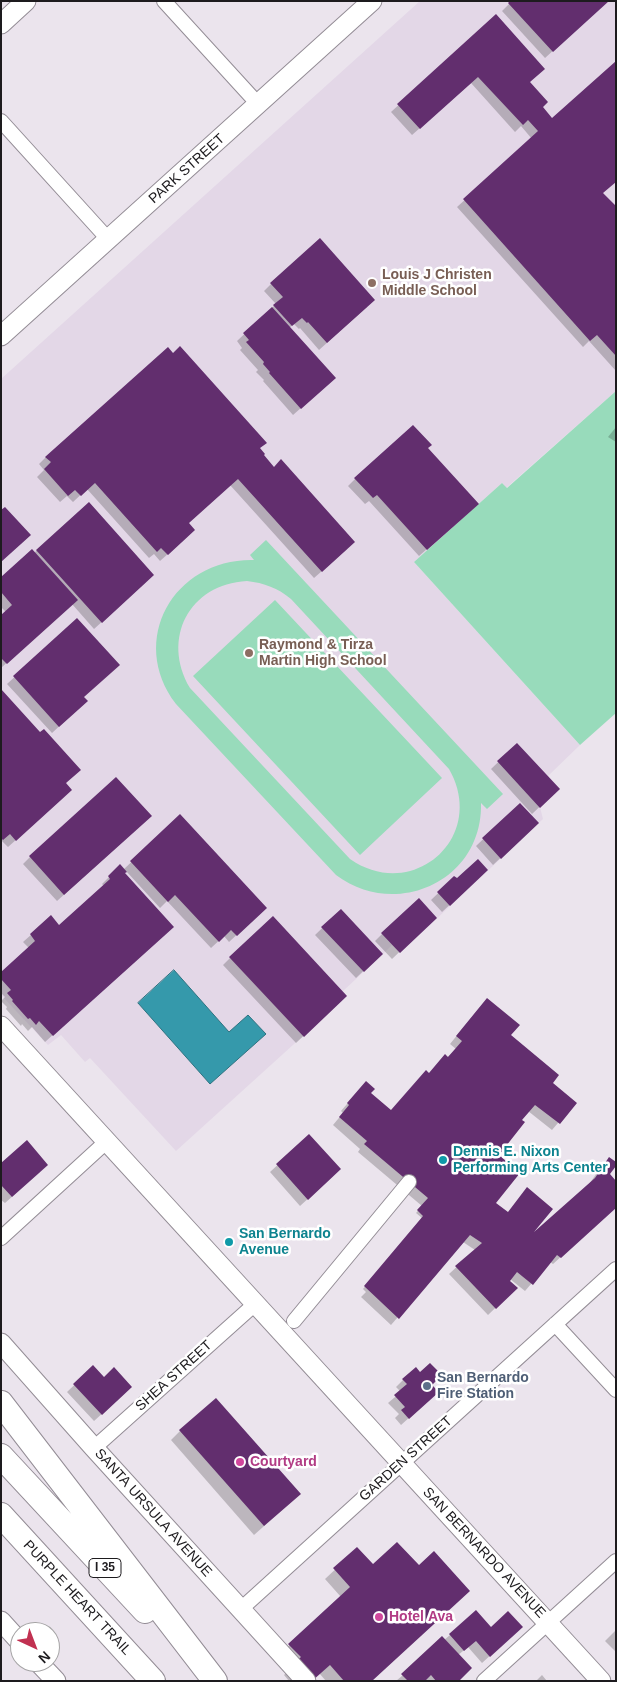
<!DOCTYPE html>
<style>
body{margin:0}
#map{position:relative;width:617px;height:1682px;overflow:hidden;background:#ebe4ed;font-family:Arial,sans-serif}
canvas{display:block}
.frame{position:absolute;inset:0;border:2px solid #1d1b1e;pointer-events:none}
.north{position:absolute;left:10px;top:1622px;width:50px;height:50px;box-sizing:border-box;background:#fff;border:1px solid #a5a4a5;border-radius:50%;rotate:137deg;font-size:14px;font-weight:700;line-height:20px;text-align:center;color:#1d1b1e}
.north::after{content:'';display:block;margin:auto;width:18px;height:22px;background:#c13151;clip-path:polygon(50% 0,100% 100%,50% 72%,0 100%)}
</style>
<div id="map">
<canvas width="617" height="1682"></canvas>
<div class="frame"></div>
<div class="north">N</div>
</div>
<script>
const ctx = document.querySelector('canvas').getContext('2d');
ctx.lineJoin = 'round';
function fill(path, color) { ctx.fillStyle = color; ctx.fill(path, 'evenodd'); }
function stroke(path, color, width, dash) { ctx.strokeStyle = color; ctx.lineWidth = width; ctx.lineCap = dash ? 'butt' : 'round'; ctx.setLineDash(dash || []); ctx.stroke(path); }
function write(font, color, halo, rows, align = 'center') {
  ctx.font = font + ' Arial,sans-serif'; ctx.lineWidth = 5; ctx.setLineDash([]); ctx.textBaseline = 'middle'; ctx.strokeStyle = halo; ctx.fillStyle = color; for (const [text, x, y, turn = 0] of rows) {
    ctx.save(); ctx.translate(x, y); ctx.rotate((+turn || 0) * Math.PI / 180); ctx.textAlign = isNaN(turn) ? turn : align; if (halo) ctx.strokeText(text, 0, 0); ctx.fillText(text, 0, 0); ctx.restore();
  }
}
fill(new Path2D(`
 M420 1H616V391L506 488 502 483 414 562 580 745 548 776 560 789 540 807 543 819 400 953 392 945 383 954 343 991 347 996 176 1151 90 1058 85 1062 61 1035 48 1045 1 995V379Z`), '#e3d7e7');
fill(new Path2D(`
 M616 391V713L580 745 414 562 502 483 507 488Z
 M266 540 503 794 487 809 481 803C483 881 396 920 336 875L176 704C127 639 175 558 254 560L250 555ZM247 581C264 583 278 588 291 599L449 769C488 837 413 903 350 859L190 688C161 639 189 584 247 581Z
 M275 600 442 778 360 855 193 676Z`), '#98dbbb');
const water = new Path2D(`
 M174 970 229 1032 248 1015 266 1034 210 1084 138 1003Z`);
fill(water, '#3599ab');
stroke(water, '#2e7381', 1);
fill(new Path2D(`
 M512 1H608L545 58 502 11Z
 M496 16 541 108 602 193 616 208V371L589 341 583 347 457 207 532 139 521 126 515 132 471 83 412 135 391 112Z
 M271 284 367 307 319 350 300 328 299 329 294 324 289 328 327 385 293 415 263 381 264 380 256 372 258 370 240 350 242 348 237 341 276 304 264 291Z
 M616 427V442L608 437Z
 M427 448 470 511 419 556 369 501 365 504 348 486 355 479Z
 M259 449 262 456 347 549 314 578 230 485 188 523 187 537 160 561 154 554 149 558 87 489 73 502 67 496 60 502 37 477 44 470 39 464 46 457Z
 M88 504 146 582 94 629 72 604 1 668V616L6 612 1 607V579L34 553Z
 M77 620 83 698 79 708 52 733 7 684Z
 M1 690 65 783 64 797 8 847 1 840Z
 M517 744 551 796 532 814 491 769Z
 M520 804 530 830 493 865 476 846Z
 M180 816 258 915 229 942 224 936 211 948 167 901 160 908 126 871 124 873 165 934 45 1042 32 1027 28 1031 22 1024 21 1026 6 1009 7 1007 1 1001 5 997 1 993V973L29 948 23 942 51 917 59 926 104 886 102 884 109 877 123 870Z
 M143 823 57 901 23 864 30 857Z
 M480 877 442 912 431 900 454 878 457 880Z
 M341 910 381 954 356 978 315 935Z
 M435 918 392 959 375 941 382 934Z
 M230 958 339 1003 296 1043 223 965Z
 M480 1007 510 1035 551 1083 575 1103 552 1130 528 1111 497 1155 494 1203 533 1235 589 1184 602 1166 609 1159 608 1174 616 1207 553 1264 550 1262 525 1291 510 1279 509 1281 516 1288 488 1315 449 1274 475 1250 463 1242 391 1325 361 1297 366 1292 363 1289 422 1218 416 1213 422 1206 358 1152 360 1149 333 1125 343 1113 341 1111 359 1090 369 1094 391 1111 456 1049 450 1044Z
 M309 1136 333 1176 300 1206 270 1172Z
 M1 1165 40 1172 5 1203 1 1200Z
 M93 1367 104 1378 124 1394 94 1421 67 1392Z
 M403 1380 431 1385 430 1399 401 1425 395 1418 399 1414 388 1403 401 1392 396 1387Z
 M180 1431 290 1503 254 1535 171 1440Z
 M357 1549 371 1681H326L319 1673 311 1681H289L284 1675 292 1667 280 1654 341 1597 325 1579Z
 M491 1629 514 1634 482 1663 468 1647 458 1655 457 1681H396L450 1635Z
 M616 1630V1652L605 1641Z
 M542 1675 547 1681H536Z`), '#0003');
fill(new Path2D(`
 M510 1H609L553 52 508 3Z
 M496 14 545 69 530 82 548 102 543 107 552 118 616 61V182L603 193 616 206V356L597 335 590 341 463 199 538 131 528 120 523 125 478 77 420 129 397 104Z
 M320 238 375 300 327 343 308 322 307 323 302 318 292 326 273 305 283 297 270 283Z
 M272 307 336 378 301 409 269 373 270 372 263 364 264 362 246 342 249 340 243 333Z
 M180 346 267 443 260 448 265 454 264 455 274 467 281 459 355 542 322 572 238 479 189 523 195 530 168 555 161 548 157 552 95 483 81 496 75 490 68 496 44 469 51 462 45 457 168 347 173 353Z
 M413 425 432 445 428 448 479 504 427 550 377 495 373 498 354 478Z
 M89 502 154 575 102 623 36 550Z
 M5 507 31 535 1 562V510Z
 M32 549 78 600 7 664 1 658V615L12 605 1 592V577Z
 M77 618 120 665 84 697 88 701 59 727 13 676Z
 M1 689 40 732 44 729 81 770 66 783 72 790 16 841 10 834 3 840 1 838Z
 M517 743 560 789 540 808 497 761Z
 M116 777 152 816 64 895 29 856Z
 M520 803 539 823 501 859 482 838Z
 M180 814 267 908 237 936 231 930 219 942 175 895 168 902 130 861Z
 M478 859 488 870 450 906 437 892 454 876 457 878Z
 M120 864 127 872 125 873 174 927 53 1036 39 1021 36 1025 30 1018 28 1019 12 1001 13 1000 7 993 11 990 1 979V972L35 941 30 934 51 915 59 925 110 879 108 876Z
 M419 898 437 918 400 953 381 933Z
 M341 909 383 954 364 972 321 927Z
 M273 916 347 996 304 1037 229 957Z
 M487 998 520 1025 511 1035 559 1075 553 1083 577 1103 560 1124 535 1105 522 1120 525 1122 499 1155 520 1173 496 1203 508 1212 527 1187 553 1209 534 1232 595 1178 609 1157 616 1162V1166L610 1174 616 1181V1208L561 1258 557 1255 533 1285 517 1272 510 1281 518 1288 496 1309 455 1266 482 1243 470 1235 399 1319 364 1286 423 1216 417 1210 428 1198 364 1144 367 1141 339 1117 349 1105 347 1103 366 1081 375 1089 371 1093 391 1110 426 1070 429 1073 445 1054 448 1057 462 1041 456 1036Z
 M309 1134 341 1169 308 1200 276 1164Z
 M27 1140 48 1165 12 1197 1 1185V1163Z
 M430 1363 442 1375 432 1385 439 1392 409 1419 401 1410 405 1407 394 1395 407 1384 402 1379 416 1367 420 1372Z
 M93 1365 104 1377 114 1367 132 1387 102 1415 73 1384Z
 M216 1398 301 1494 264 1526 179 1430Z
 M397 1542 419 1565 434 1551 470 1591 372 1681H344L330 1665 312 1681 292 1665 301 1657 288 1644 350 1587 333 1568 357 1547 373 1564Z
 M476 1610 491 1627 508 1611 523 1627 490 1657 476 1641 464 1651 449 1634Z
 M442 1636 472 1668 459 1681H436L431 1675 425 1681H408L401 1674Z`), '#622e6e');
const street = new Path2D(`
 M164 1 258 104
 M1 121 108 239
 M1 1238 106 1142
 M294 1321 409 1182
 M555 1324 616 1390
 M94 1448 255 1304
 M241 1609 616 1269
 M484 1681 616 1561`);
const secondary = new Path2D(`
 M1 24 26 1
 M1 336 372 1
 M1 1026 601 1681
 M1 1343 94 1448 306 1681
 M1 1621 20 1642
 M38 1662 56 1681`);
const highway = new Path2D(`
 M1 1403 215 1681
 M1 1456 145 1611
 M1 1515 153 1681`);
stroke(street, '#938c95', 16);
stroke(secondary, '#938c95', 21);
stroke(highway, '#938c95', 26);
stroke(street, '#fff', 14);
stroke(secondary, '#fff', 19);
stroke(highway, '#fff', 24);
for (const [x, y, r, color] of [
 [372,283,5,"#8d6e63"],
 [249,653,5,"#8d6e63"],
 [443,1160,5,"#0f9aa8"],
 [229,1242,5,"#0f9aa8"],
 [427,1386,5,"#5c6f8a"],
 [240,1462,5,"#d1479c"],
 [379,1617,5,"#d1479c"]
]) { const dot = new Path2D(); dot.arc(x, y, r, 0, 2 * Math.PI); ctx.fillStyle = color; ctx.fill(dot); stroke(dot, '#fff', 2); }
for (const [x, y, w] of [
 [105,1568,32]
]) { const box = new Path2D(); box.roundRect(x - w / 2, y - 9.5, w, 19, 4); ctx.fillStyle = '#fff'; ctx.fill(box); stroke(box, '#1d1b1e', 1); }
write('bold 12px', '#1d1b1e', null, [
 ["I 35",105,1568]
]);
write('14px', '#1d1b1e', '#fff', [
 ["PARK STREET",187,169,-42],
 ["SHEA STREET",174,1376,-42],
 ["GARDEN STREET",406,1459,-42],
 ["SANTA URSULA AVENUE",153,1513,48],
 ["SAN BERNARDO AVENUE",484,1553,47],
 ["PURPLE HEART TRAIL",77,1598,47]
]);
write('bold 14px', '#785e54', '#fff', [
 ["Louis J Christen",382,275],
 ["Middle School",382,291],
 ["Raymond & Tirza",259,645],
 ["Martin High School",259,661]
], 'left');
write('bold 14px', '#0d838f', '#fff', [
 ["Dennis E. Nixon",453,1152],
 ["Performing Arts Center",453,1168],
 ["San Bernardo",239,1234],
 ["Avenue",239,1250]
], 'left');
write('bold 14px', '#4e5e75', '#fff', [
 ["San Bernardo",437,1378],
 ["Fire Station",437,1394]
], 'left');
write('bold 14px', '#b23c85', '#fff', [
 ["Courtyard",250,1462],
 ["Hotel Ava",389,1617]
], 'left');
</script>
